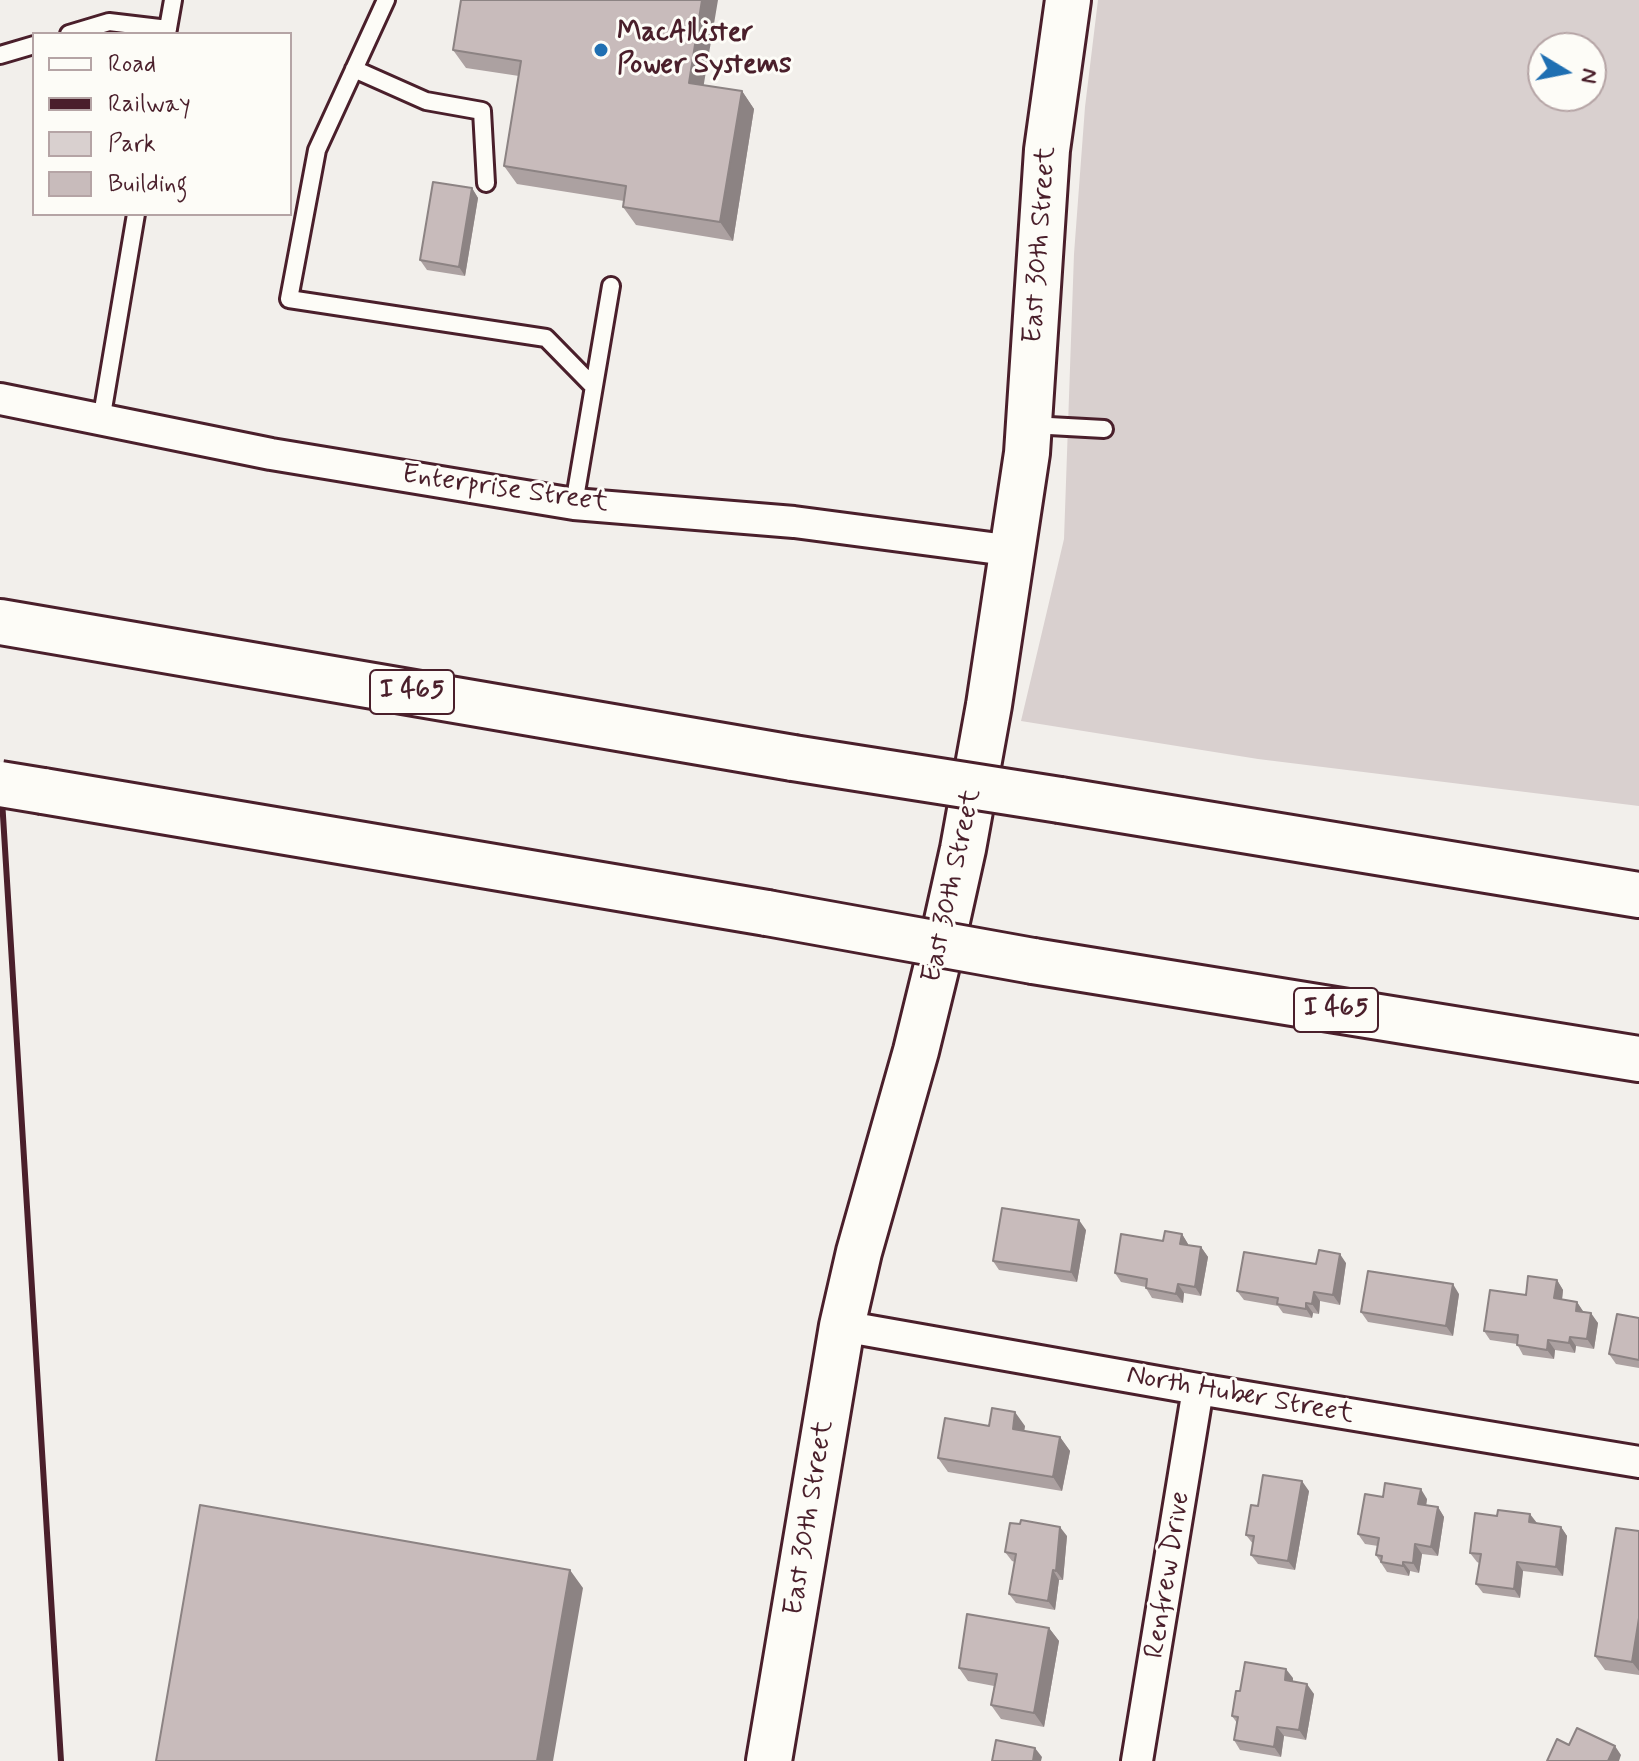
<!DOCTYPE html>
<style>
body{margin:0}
#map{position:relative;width:1639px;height:1761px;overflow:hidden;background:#f2efeb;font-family:Mynerve,sans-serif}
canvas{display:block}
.legend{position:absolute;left:32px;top:32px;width:260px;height:184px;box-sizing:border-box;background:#fdfcf7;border:2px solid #b5a4a5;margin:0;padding:10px 14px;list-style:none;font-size:24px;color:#4a1f2b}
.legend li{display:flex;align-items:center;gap:16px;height:40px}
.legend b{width:40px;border:2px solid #b5a4a5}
.north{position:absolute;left:1527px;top:32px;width:80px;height:80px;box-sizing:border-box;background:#fdfcf7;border:2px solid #b5a4a5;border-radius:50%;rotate:100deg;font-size:22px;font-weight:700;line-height:32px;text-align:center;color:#4a1f2b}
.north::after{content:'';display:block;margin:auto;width:28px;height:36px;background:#1f6fb2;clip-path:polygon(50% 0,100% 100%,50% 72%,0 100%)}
</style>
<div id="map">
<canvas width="1639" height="1761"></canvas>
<ul class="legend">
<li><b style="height:10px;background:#fdfcf7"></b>Road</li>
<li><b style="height:10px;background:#4a1f2b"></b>Railway</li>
<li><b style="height:22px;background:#d9d0cf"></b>Park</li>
<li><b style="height:22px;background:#c8bbbb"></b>Building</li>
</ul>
<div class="north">N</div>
</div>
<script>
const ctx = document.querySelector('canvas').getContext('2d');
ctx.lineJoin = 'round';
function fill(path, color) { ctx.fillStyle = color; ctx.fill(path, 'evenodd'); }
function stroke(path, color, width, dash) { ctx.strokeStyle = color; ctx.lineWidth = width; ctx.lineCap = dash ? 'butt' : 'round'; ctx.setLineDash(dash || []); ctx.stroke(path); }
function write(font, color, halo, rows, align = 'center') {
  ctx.font = font + ' Mynerve,sans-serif'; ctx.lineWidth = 6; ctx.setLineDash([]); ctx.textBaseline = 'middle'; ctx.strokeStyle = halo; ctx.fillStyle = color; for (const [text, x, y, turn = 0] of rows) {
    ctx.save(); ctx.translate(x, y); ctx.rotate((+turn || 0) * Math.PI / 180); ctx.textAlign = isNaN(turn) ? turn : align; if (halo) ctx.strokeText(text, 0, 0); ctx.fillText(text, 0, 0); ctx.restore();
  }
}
fill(new Path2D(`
 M1098 0H1639V806L1258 759 1021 721 1064 539 1074 254 1085 107ZM1543 48H1591V96H1543Z`), '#d9d0cf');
const service = new Path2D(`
 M386 0 317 150 289 299 546 338 593 386
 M69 34 109 22 168 29
 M167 34 173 0
 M0 55 34 45
 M354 69 426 101 482 111 486 183
 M101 421 136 214
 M1031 425 1104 429
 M574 504 611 286`);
const minor = new Path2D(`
 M0 399 271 454 574 504 794 522 1014 551
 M842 1326 1198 1389 1639 1462
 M1137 1761 1198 1389`);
const secondary = new Path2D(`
 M769 1761 842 1326 859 1252 916 1051 939 957 963 849 989 705 1027 453 1047 150 1068 0`);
const motorway = new Path2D(`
 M0 622 793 758
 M43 791 767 913
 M1060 800 1639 895
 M1033 961 1639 1059`);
stroke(service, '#4a1f2b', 22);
stroke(minor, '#4a1f2b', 36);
stroke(secondary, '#4a1f2b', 50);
stroke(motorway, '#4a1f2b', 50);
stroke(service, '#fdfcf7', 16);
stroke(minor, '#fdfcf7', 30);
stroke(secondary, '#fdfcf7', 44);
stroke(motorway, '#fdfcf7', 44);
stroke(new Path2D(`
 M0 767 61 1761`), '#4a1f2b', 6);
const motorwayBridge = new Path2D(`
 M793 758 1060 800
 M0 784 43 791
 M767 913 1033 961`);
stroke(motorwayBridge, '#4a1f2b', 50, []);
stroke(motorwayBridge, '#fdfcf7', 44);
fill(new Path2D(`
 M453 50 742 91 754 109 733 241 636 225 623 207 624 201 517 184 504 166 519 76 466 68Z
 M472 188 478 198 465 276 427 270 420 260Z
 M1086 1230 1077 1282 999 1270 993 1261Z
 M1182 1234 1188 1244V1245L1201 1247 1208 1257 1201 1296 1184 1293 1183 1303 1152 1298 1146 1288V1287L1121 1282 1115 1273 1163 1241Z
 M1346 1263 1340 1305 1320 1301 1319 1314 1313 1313 1312 1318 1283 1313 1278 1306 1244 1300 1237 1291 1316 1264Z
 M1557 1280 1563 1290 1562 1300 1577 1302 1583 1312 1598 1323 1594 1349 1576 1346 1575 1353 1555 1350 1554 1359 1523 1355 1517 1344 1490 1340 1484 1331Z
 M1459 1294 1453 1336 1368 1322 1361 1312Z
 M1639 1318V1368L1616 1364 1609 1354Z
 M989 1426H1025L1024 1431 1060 1437 1070 1451 1062 1491 948 1472 938 1458Z
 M1309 1491 1295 1570 1258 1564 1251 1555 1253 1544 1246 1535 1258 1506Z
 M1383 1497 1427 1499 1426 1505 1438 1507 1444 1517 1438 1556 1422 1554 1419 1573 1410 1571 1409 1576 1387 1572 1376 1555 1378 1546 1365 1544 1358 1534Z
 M1537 1524 1561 1527 1567 1536 1563 1576 1523 1571 1520 1598 1483 1593 1476 1584 1479 1563 1477 1562 1470 1553Z
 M1639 1531V1675L1605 1670 1595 1656Z
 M1067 1536 1063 1580H1059L1055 1610 1016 1603 1009 1594 1015 1562 1012 1561 1005 1552Z
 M1049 1628 1059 1641 1044 1727 1001 1719 991 1705 994 1686 968 1681 959 1668Z
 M1293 1678V1682L1314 1694 1306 1740 1284 1736 1281 1757 1240 1750 1234 1740 1237 1723 1232 1716 1240 1691Z`), '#aca1a1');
fill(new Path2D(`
 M702 0H718L701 101 689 83Z
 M742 91 754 109 733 241 720 222Z
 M472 188 478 198 465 276 459 267Z
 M1079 1220 1086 1230 1077 1282 1071 1272Z
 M1182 1234 1188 1244 1187 1254 1180 1244Z
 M1201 1247 1208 1257 1201 1296 1195 1287Z
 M1340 1254 1346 1263 1340 1305 1333 1295Z
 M1557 1280 1563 1290 1561 1308 1554 1298Z
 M1178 1284 1184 1293 1183 1303 1176 1294Z
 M1453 1284 1459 1294 1453 1336 1446 1326Z
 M1314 1292 1320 1301 1319 1314 1312 1304Z
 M1577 1302 1583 1311 1582 1320 1576 1311Z
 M1306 1303 1313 1313 1312 1318 1306 1309Z
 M1591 1313 1598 1323 1594 1349 1587 1339Z
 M1570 1337 1576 1346 1575 1353 1569 1343Z
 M1548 1340 1555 1350 1554 1359 1547 1350Z
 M1015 1412 1025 1426 1022 1443 1013 1429Z
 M1060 1437 1070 1451 1062 1491 1053 1477Z
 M1302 1481 1309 1491 1295 1570 1288 1561Z
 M1421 1489 1427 1499 1425 1513 1418 1504Z
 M1438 1507 1444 1517 1438 1556 1431 1547Z
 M1530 1514 1537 1523 1529 1522Z
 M1060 1527 1067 1536 1063 1580 1056 1571Z
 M1561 1527 1567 1536 1563 1576 1556 1567Z
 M1415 1544 1422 1554 1419 1573 1413 1563Z
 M1403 1562 1410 1571 1409 1576 1403 1566Z
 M1517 1562 1523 1571 1520 1598 1514 1589Z
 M570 1570 583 1588 553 1761H537Z
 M1053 1570 1059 1580 1055 1610 1048 1601Z
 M1639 1618V1671L1632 1662Z
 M1049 1628 1059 1641 1044 1727 1034 1713Z
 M1286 1669 1293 1678 1292 1690 1285 1680Z
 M1307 1684 1314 1694 1306 1740 1299 1730Z
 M1277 1727 1284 1736 1281 1757 1274 1747Z
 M1615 1746 1621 1755 1619 1761H1608Z
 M1035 1748 1042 1757 1041 1761H1033Z`), '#8c8383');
const building = new Path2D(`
 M461 0H702L689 83 742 91 720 222 623 207 626 186 504 166 521 61 453 50Z
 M433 182 472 188 459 267 420 260Z
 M1002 1208 1079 1220 1071 1272 993 1261Z
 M1165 1231 1182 1234 1180 1244 1201 1247 1195 1287 1178 1284 1176 1294 1146 1288 1147 1279 1115 1273 1121 1234 1163 1241Z
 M1319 1250 1340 1254 1333 1295 1314 1292 1312 1304 1306 1303V1309L1277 1304 1278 1298 1237 1291 1244 1252 1316 1264Z
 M1368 1271 1453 1284 1446 1326 1361 1312Z
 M1528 1276 1557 1280 1554 1298 1577 1302 1576 1311 1591 1313 1587 1339 1570 1337 1569 1343 1548 1340 1547 1350 1517 1345 1518 1335 1484 1331 1490 1290 1526 1295Z
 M1617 1314 1639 1318V1360L1609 1354Z
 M992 1408 1015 1412 1013 1429 1060 1437 1053 1477 938 1458 945 1418 989 1426Z
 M1263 1475 1302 1481 1288 1561 1251 1555 1254 1536 1246 1535 1251 1505 1258 1506Z
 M1385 1483 1421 1489 1418 1504 1438 1507 1431 1547 1415 1544 1413 1563 1403 1562V1566L1381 1562 1382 1556 1376 1555 1379 1538 1358 1534 1365 1494 1383 1497Z
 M200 1505 570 1570 537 1761H156Z
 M1498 1510 1530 1514 1529 1522 1561 1527 1556 1567 1517 1562 1514 1589 1476 1584 1481 1554 1470 1553 1475 1513 1497 1516Z
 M1021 1520 1060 1527 1056 1571 1053 1570 1048 1601 1009 1594 1016 1554 1005 1552 1010 1523 1020 1524Z
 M1616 1528 1639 1531V1618L1632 1662 1595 1656Z
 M967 1614 1049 1628 1034 1713 991 1705 997 1674 959 1668Z
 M1245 1662 1286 1669 1285 1680 1307 1684 1299 1730 1277 1727 1274 1747 1234 1740 1238 1717 1232 1716 1236 1691H1240Z
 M1577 1728 1615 1746 1608 1761H1547L1557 1739 1569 1745Z
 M996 1740 1035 1748 1033 1761H992Z`);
fill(building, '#c8bbbb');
stroke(building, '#8c8383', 2);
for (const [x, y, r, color] of [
 [601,50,8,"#1f6fb2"]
]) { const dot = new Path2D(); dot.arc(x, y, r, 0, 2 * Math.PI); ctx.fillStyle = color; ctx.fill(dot); stroke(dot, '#fdfcf7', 3); }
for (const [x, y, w] of [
 [412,692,84],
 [1336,1010,84]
]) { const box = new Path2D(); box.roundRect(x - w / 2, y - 22, w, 44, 6); ctx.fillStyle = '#fdfcf7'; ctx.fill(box); stroke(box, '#4a1f2b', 2); }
write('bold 26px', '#4a1f2b', null, [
 ["I 465",412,692],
 ["I 465",1336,1010]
]);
write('bold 28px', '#4a1f2b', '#fdfcf7', [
 ["MacAllister",617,34],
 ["Power Systems",617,66]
], 'left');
write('28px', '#4a1f2b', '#fdfcf7', [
 ["East 30th Street",1041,245,-86],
 ["Enterprise Street",505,490,8],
 ["East 30th Street",953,886,-78],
 ["North Huber Street",1240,1396,10],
 ["East 30th Street",810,1518,-81],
 ["Renfrew Drive",1169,1575,-81]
]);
</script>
